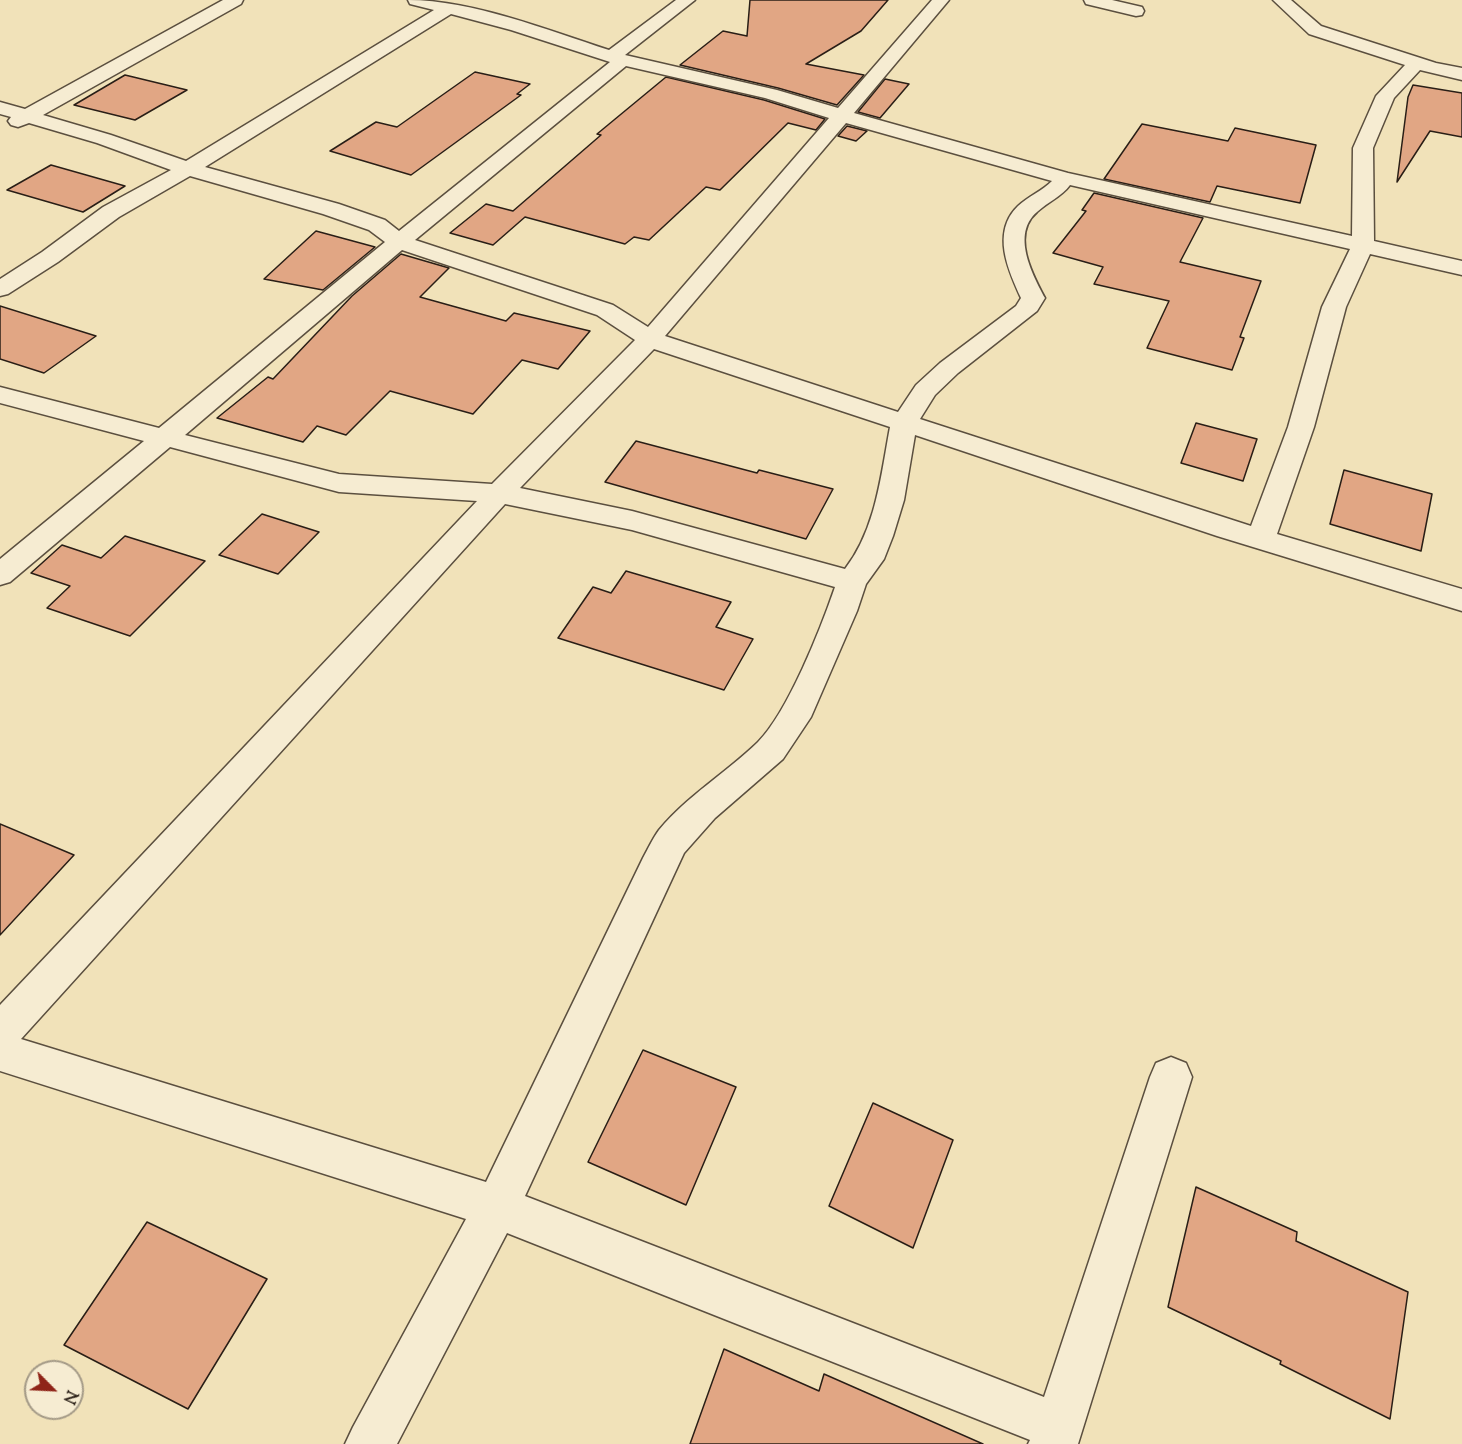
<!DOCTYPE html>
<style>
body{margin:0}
#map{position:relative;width:1462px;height:1444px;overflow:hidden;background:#f1e2b9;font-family:"Sorts Mill Goudy",serif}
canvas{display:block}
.north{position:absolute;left:24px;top:1360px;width:60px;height:60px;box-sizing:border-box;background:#f6ecd2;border:2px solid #a49a87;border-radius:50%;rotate:114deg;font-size:16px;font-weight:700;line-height:24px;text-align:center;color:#291e16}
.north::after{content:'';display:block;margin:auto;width:21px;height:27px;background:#8f2418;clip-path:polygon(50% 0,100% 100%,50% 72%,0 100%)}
</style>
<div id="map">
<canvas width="1462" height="1444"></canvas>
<div class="north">N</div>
</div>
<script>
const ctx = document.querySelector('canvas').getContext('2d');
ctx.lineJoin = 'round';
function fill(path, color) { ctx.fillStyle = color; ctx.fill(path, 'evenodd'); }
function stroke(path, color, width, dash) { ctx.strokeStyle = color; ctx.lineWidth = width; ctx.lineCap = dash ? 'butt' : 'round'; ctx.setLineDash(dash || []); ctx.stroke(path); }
const building = new Path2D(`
 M750 0H888L861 31 806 64 864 75 837 105 778 88 680 65 723 31 747 36Z
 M475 72 530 84 517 94 521 95 411 175 330 151 376 122 397 127Z
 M125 75 187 90 135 120 74 105Z
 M666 77 764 100 825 119 816 130 788 123 720 190 706 187 649 240 634 237 625 244 525 217 493 245 450 233 486 204 513 211 601 135 597 134Z
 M885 79 909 84 880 118 858 112Z
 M1413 85 1462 93V137L1430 131 1397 182 1408 97Z
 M1142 124 1228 141 1235 128 1316 145 1300 203 1217 186 1210 202 1104 179Z
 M847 126 867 131 856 141 838 136Z
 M51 165 125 186 83 212 7 190Z
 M1094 193 1203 218 1180 262 1261 281 1240 337 1244 338 1232 370 1147 348 1169 301 1094 284 1103 267 1053 253 1086 211 1082 210Z
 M316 231 375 247 323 290 264 279Z
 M401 254 449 268 420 297 506 321 514 313 590 331 558 369 522 360 473 414 390 391 346 435 317 426 303 442 217 418 268 377 273 379 352 296Z
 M0 306 96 336 44 373 0 359Z
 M1196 423 1257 439 1243 481 1181 463Z
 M636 441 757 473 759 470 833 489 806 539 605 482Z
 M1344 470 1432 494 1421 551 1330 524Z
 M262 514 319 532 278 574 219 555Z
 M125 536 205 561 130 636 47 608 70 586 31 573 62 545 101 558Z
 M626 571 731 602 716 627 753 639 724 690 558 638 593 587 611 593Z
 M0 824 74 855 0 935Z
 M643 1050 736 1087 686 1205 588 1162Z
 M873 1103 953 1140 913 1248 829 1206Z
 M1196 1187 1297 1232 1296 1241 1408 1292 1390 1419 1280 1364 1281 1361 1168 1307Z
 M147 1222 267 1279 188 1409 64 1345Z
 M724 1349 819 1391 824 1374 983 1444H690Z`);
fill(building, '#e1a684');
stroke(building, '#291e16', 1.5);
const minor = new Path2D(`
 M223 0H243L241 4 43 115 111 135 186 161 434 10 410 4 408 0C472 0 547 30 609 50L676 0H695L625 55 777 90 838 108 932 0H949L854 113 1068 173 1352 236 1353 148 1376 96 1405 65 1309 34 1273 0H1291L1321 26 1436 63 1462 68V80L1420 70 1394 98 1373 148 1374 241 1462 261V275L1370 254 1346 307 1314 427 1277 534 1462 589V611L1217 536 915 435 904 500 893 536 884 559 866 584 857 611 811 717 783 759 715 818 684 853 525 1196 1044 1397 1150 1077 1156 1063 1171 1057 1186 1063 1192 1077 1078 1444H1028L1030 1440 507 1233 397 1444H345L353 1427 466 1219 0 1071V1005L477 501 339 492 170 447 10 582 0 585V559L144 441 0 403V387L159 428 385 242 369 230 323 214 190 176 119 217 58 262 8 294 0 296V279L42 252 103 207 171 170 97 143 29 123 18 127 11 125 8 121 11 117 0 114V102L25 109ZM451 14 511 30 610 62 399 231 385 220 339 204 205 167ZM626 66 765 98 829 118 648 327 613 305 415 240ZM846 123 1052 181C1042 191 1029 196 1018 206 991 232 1008 270 1021 298L1016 306 940 363 916 385 898 412 665 336ZM1070 185 1350 249 1322 307 1288 427 1251 526 920 419 935 395 958 373 1037 311 1045 298C1032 274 1011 234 1037 212 1048 202 1062 196 1070 185ZM402 250 597 315 635 340 492 484 339 474 185 435ZM654 349 890 427C881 475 876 529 845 569L632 511 520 488ZM505 504 632 530 835 587C821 628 788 712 758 742 726 773 687 796 659 830 653 838 648 849 643 858L486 1182 21 1039Z
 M1084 0H1112L1142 7 1144 11 1142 15 1136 16 1086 4Z`);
stroke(minor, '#5b4f3f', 3);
fill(minor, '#f6ecd2');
</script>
